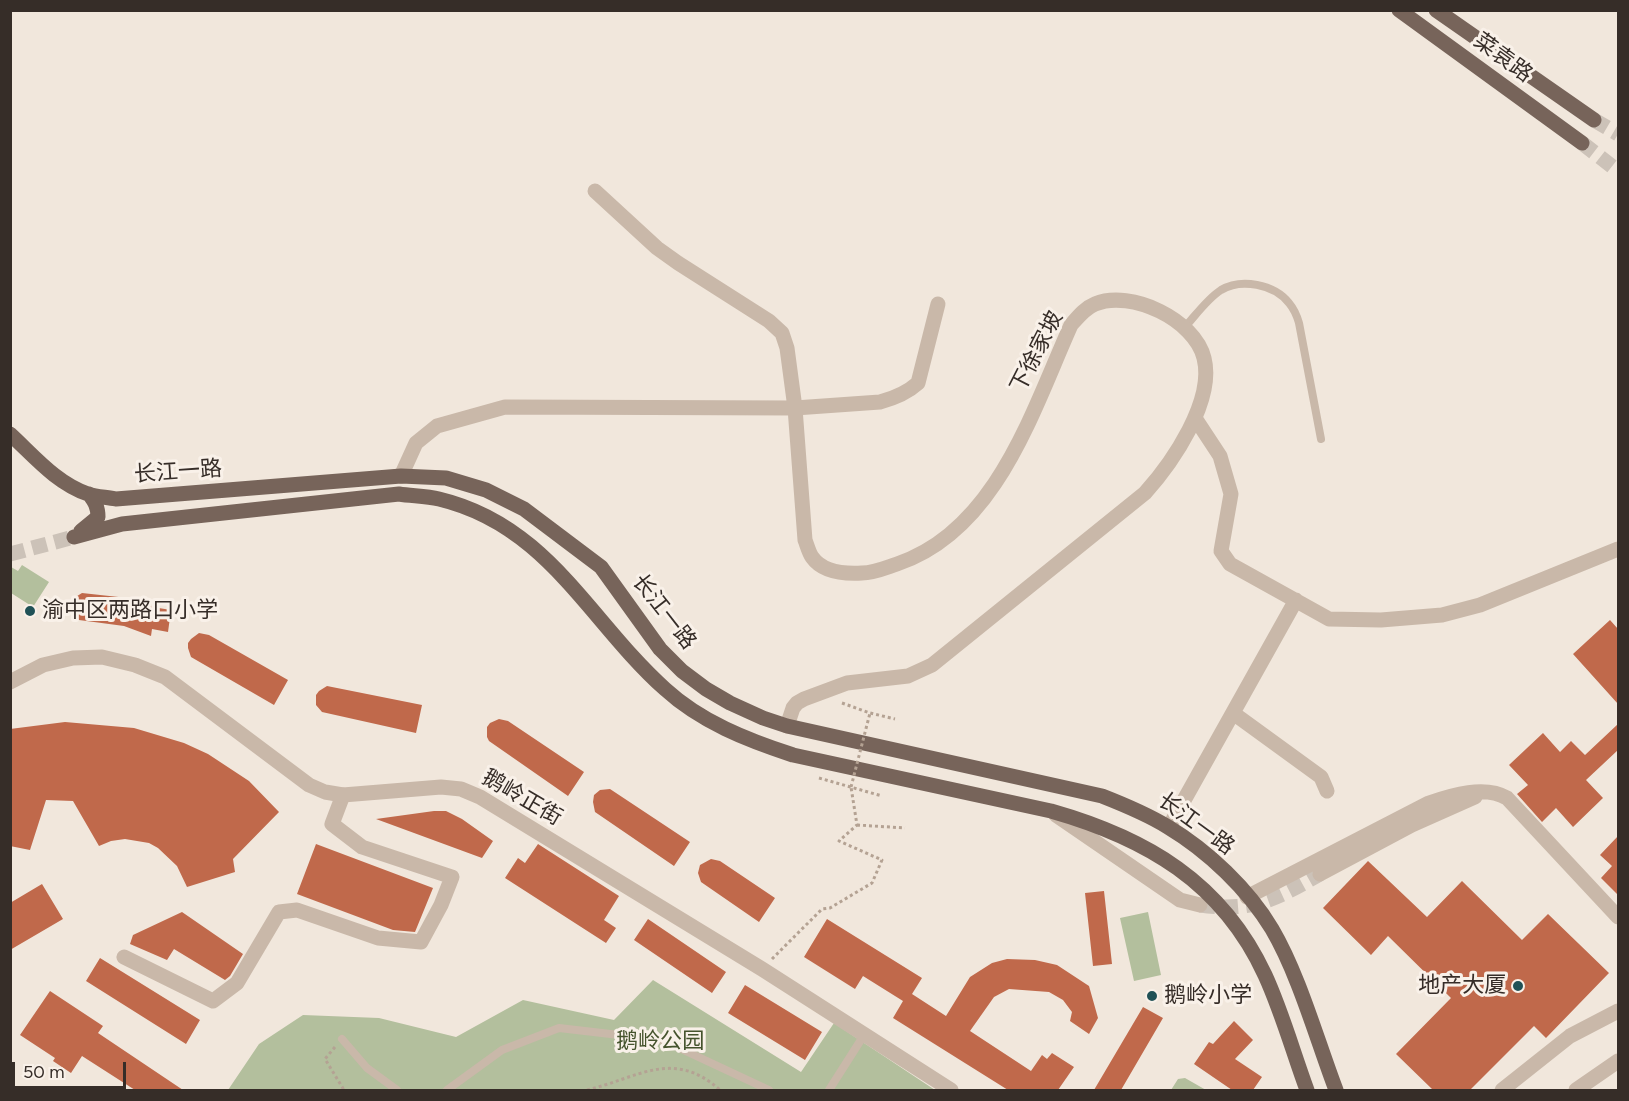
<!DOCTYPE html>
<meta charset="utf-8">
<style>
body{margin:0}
#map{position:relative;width:1629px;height:1101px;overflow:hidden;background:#f1e7dc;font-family:Figtree,sans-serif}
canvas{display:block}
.frame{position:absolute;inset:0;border:12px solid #362d28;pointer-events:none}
.scale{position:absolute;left:12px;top:1062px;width:114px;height:27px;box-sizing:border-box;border:3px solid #362d28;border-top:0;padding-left:8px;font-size:18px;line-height:21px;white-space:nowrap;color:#362d28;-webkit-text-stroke:4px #f9f1e9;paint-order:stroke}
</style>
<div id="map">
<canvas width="1629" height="1101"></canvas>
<div class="frame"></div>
<div class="scale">50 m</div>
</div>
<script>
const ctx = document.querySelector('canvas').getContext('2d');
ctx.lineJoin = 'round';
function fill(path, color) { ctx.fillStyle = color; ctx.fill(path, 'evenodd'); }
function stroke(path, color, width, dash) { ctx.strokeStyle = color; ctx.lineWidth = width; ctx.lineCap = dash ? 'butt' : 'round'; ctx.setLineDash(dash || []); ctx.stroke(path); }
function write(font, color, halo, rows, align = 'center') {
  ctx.font = font + ' Figtree,"Noto Sans SC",sans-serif'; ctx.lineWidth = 6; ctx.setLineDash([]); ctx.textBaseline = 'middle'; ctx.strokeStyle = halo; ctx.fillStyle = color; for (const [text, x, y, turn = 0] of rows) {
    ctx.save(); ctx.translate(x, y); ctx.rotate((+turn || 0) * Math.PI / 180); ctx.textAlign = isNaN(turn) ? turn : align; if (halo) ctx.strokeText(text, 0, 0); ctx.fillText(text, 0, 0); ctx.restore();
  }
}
fill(new Path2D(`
 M22 565 49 582 33 607 11 593V567L18 571Z
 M1148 912 1161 975 1134 981 1120 918Z
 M653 980 801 1072 834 1023 935 1090H228L259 1044 303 1015 379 1018 456 1037 523 1000 614 1020Z
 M1185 1078 1206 1090H1171L1178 1079Z`), '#b3bf9d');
fill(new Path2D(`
 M82 593 146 600V606L171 610 168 632 152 629 151 636 124 626 79 620 73 613 72 603 74 598Z
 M1610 620 1618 629V704L1573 654Z
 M199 633 209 635 288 680 274 705 191 657 188 648V643L191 639Z
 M327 686 422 705 416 733 322 712 316 705V695L319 691Z
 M499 719 508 721 584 772 568 796 489 741 487 737V727L490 723Z
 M65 722 134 728 184 743 208 754 249 781 279 812 233 859 235 872 187 887 177 866 158 848 149 843 125 839 111 841 99 846 73 801 46 800 30 850 10 846V729Z
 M1618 724V750L1586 780 1603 798 1573 827 1556 808 1542 822 1517 794 1528 785 1509 765 1543 733 1560 752 1571 741 1585 755Z
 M610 789 690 842 674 866 595 812 593 802 594 795 600 790Z
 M434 811H446L462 819 493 841 482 858 376 819Z
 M1618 836V895L1601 878 1612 866 1600 855Z
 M316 844 433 888 415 932 393 930 297 894Z
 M538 844 619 896 604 920 616 928 606 943 505 878 518 858 525 863Z
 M711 859 720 861 775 898 759 922 701 882 698 873 700 865Z
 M1368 861 1427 917 1462 881 1522 940 1548 914 1609 973 1546 1038 1534 1026 1470 1090H1433L1396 1054 1451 998 1388 936 1371 955 1323 908Z
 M42 884 63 919 10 950V903Z
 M1104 891 1112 964 1093 966 1085 893Z
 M182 912 243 954 230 976 225 980 174 949 167 960 130 944 133 935Z
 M648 919 726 972 712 993 634 940Z
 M827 919 922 978 912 994 946 1016 970 977 992 963 1007 959 1035 960 1057 965 1089 986 1098 1018 1089 1034 1070 1021 1072 1012 1063 1000 1049 992 1009 989 994 997 970 1031 1031 1071 1042 1055 1047 1059 1052 1053 1074 1067 1058 1090H1008L893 1018 903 1001 863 976 855 989 804 957Z
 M100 958 200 1020 186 1044 86 981Z
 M745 985 822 1032 805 1060 728 1013Z
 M50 991 103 1026 98 1033 183 1090H135L82 1056 71 1073 53 1061 55 1058 20 1035Z
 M1143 1007 1163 1018 1121 1090H1094Z
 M1234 1021 1253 1040 1235 1059 1262 1077 1253 1090H1232L1194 1064 1209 1042 1213 1044Z`), '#c0694b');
stroke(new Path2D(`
 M1200 905C1253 912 1274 900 1320 874`), '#ccc2b8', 15, [15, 8]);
stroke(new Path2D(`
 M1594 120 1618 134
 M1582 143 1618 171
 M10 554 74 537`), '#ccc2b8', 15, [15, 8]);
stroke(new Path2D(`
 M842 703 870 713 895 719
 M819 778 882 796
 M857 825 905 828
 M772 959 822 909 830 908 872 883 882 860 839 841 857 825 851 787
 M335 1047 325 1059 344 1090
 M587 1090C638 1078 673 1048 720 1090`), '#b4a293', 3, [3, 3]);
stroke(new Path2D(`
 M1185 327C1196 315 1207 299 1221 290 1241 278 1274 284 1289 303 1294 309 1297 316 1299 323L1321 439
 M342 1039 367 1068 397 1090
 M447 1090 502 1050 559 1028 662 1040 769 1090
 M829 1090 864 1035`), '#c9b8a9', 8);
stroke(new Path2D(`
 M595 191 657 248 678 263 769 321 782 333 787 348 795 408 805 540C807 545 809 553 812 557 823 573 845 574 862 573 874 573 885 568 897 564 996 531 1032 412 1071 325 1078 317 1085 308 1095 304 1131 289 1195 320 1204 358 1215 401 1172 463 1145 493L932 665 908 676 847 683 804 699 797 703 793 708 787 726
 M1195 418 1220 456 1231 494 1221 551 1230 564 1329 619 1381 620 1442 615 1480 605 1618 549
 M401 476 416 443 437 426 505 407 795 408 880 402C895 398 907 393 918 383L938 304
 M1233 713 1321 777 1327 791
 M1056 815 1180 900 1200 905
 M1169 827 1296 600
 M1320 874 1412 825 1475 797
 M1247 897 1429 803C1452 795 1485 785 1507 798L1618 917
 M124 957 213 1001 237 983 279 912 297 910 378 938 421 942 441 905 452 877 362 847 332 824 343 795
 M1502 1090 1570 1036 1618 1011
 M1576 1090 1618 1061`), '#c9b8a9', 15);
stroke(new Path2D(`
 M10 682 43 665 73 658 102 657 135 665 165 677 309 785 325 792 343 795 441 787 461 789 480 797 762 969 951 1090`), '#c9b8a9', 15);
stroke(new Path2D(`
 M1399 10 1582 143
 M1436 10 1594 120
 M10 434C34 456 56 483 88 494 97 497 107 497 116 499L401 476 446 478 486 490 524 509 601 567 660 649 682 671 706 689 730 703 763 718 787 726 1102 796C1125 805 1147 814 1168 827 1208 851 1248 889 1272 929 1299 975 1317 1040 1336 1090
 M81 531 98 517C98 507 95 502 89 494
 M74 537 122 524 399 494C412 496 426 496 439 499 548 525 589 621 665 689 701 722 747 740 793 755L1051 811C1146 838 1222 882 1265 975 1282 1012 1293 1052 1307 1090`), '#77645a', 15);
stroke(new Path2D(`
 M851 787 870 713`), '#b4a293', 3, [3, 3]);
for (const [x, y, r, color] of [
 [30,611,6,"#205156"],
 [1518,986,6,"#205156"],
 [1152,996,6,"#205156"]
]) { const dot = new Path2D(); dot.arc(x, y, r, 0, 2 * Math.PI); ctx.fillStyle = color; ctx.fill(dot); stroke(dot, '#f9f1e9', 2); }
write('22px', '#362d28', '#f9f1e9', [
 ["菜袁路",1503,58,36],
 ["下徐家坡",1037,352,-63],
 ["长江一路",178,472,-4],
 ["长江一路",664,612,52],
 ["鹅岭正街",522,798,30],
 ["长江一路",1196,824,36]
]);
write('22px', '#362d28', '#f9f1e9', [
 ["渝中区两路口小学",42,611],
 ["地产大厦",1506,986,"right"],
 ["鹅岭小学",1164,996]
], 'left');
write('22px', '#45532d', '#f9f1e9', [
 ["鹅岭公园",660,1042]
]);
</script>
